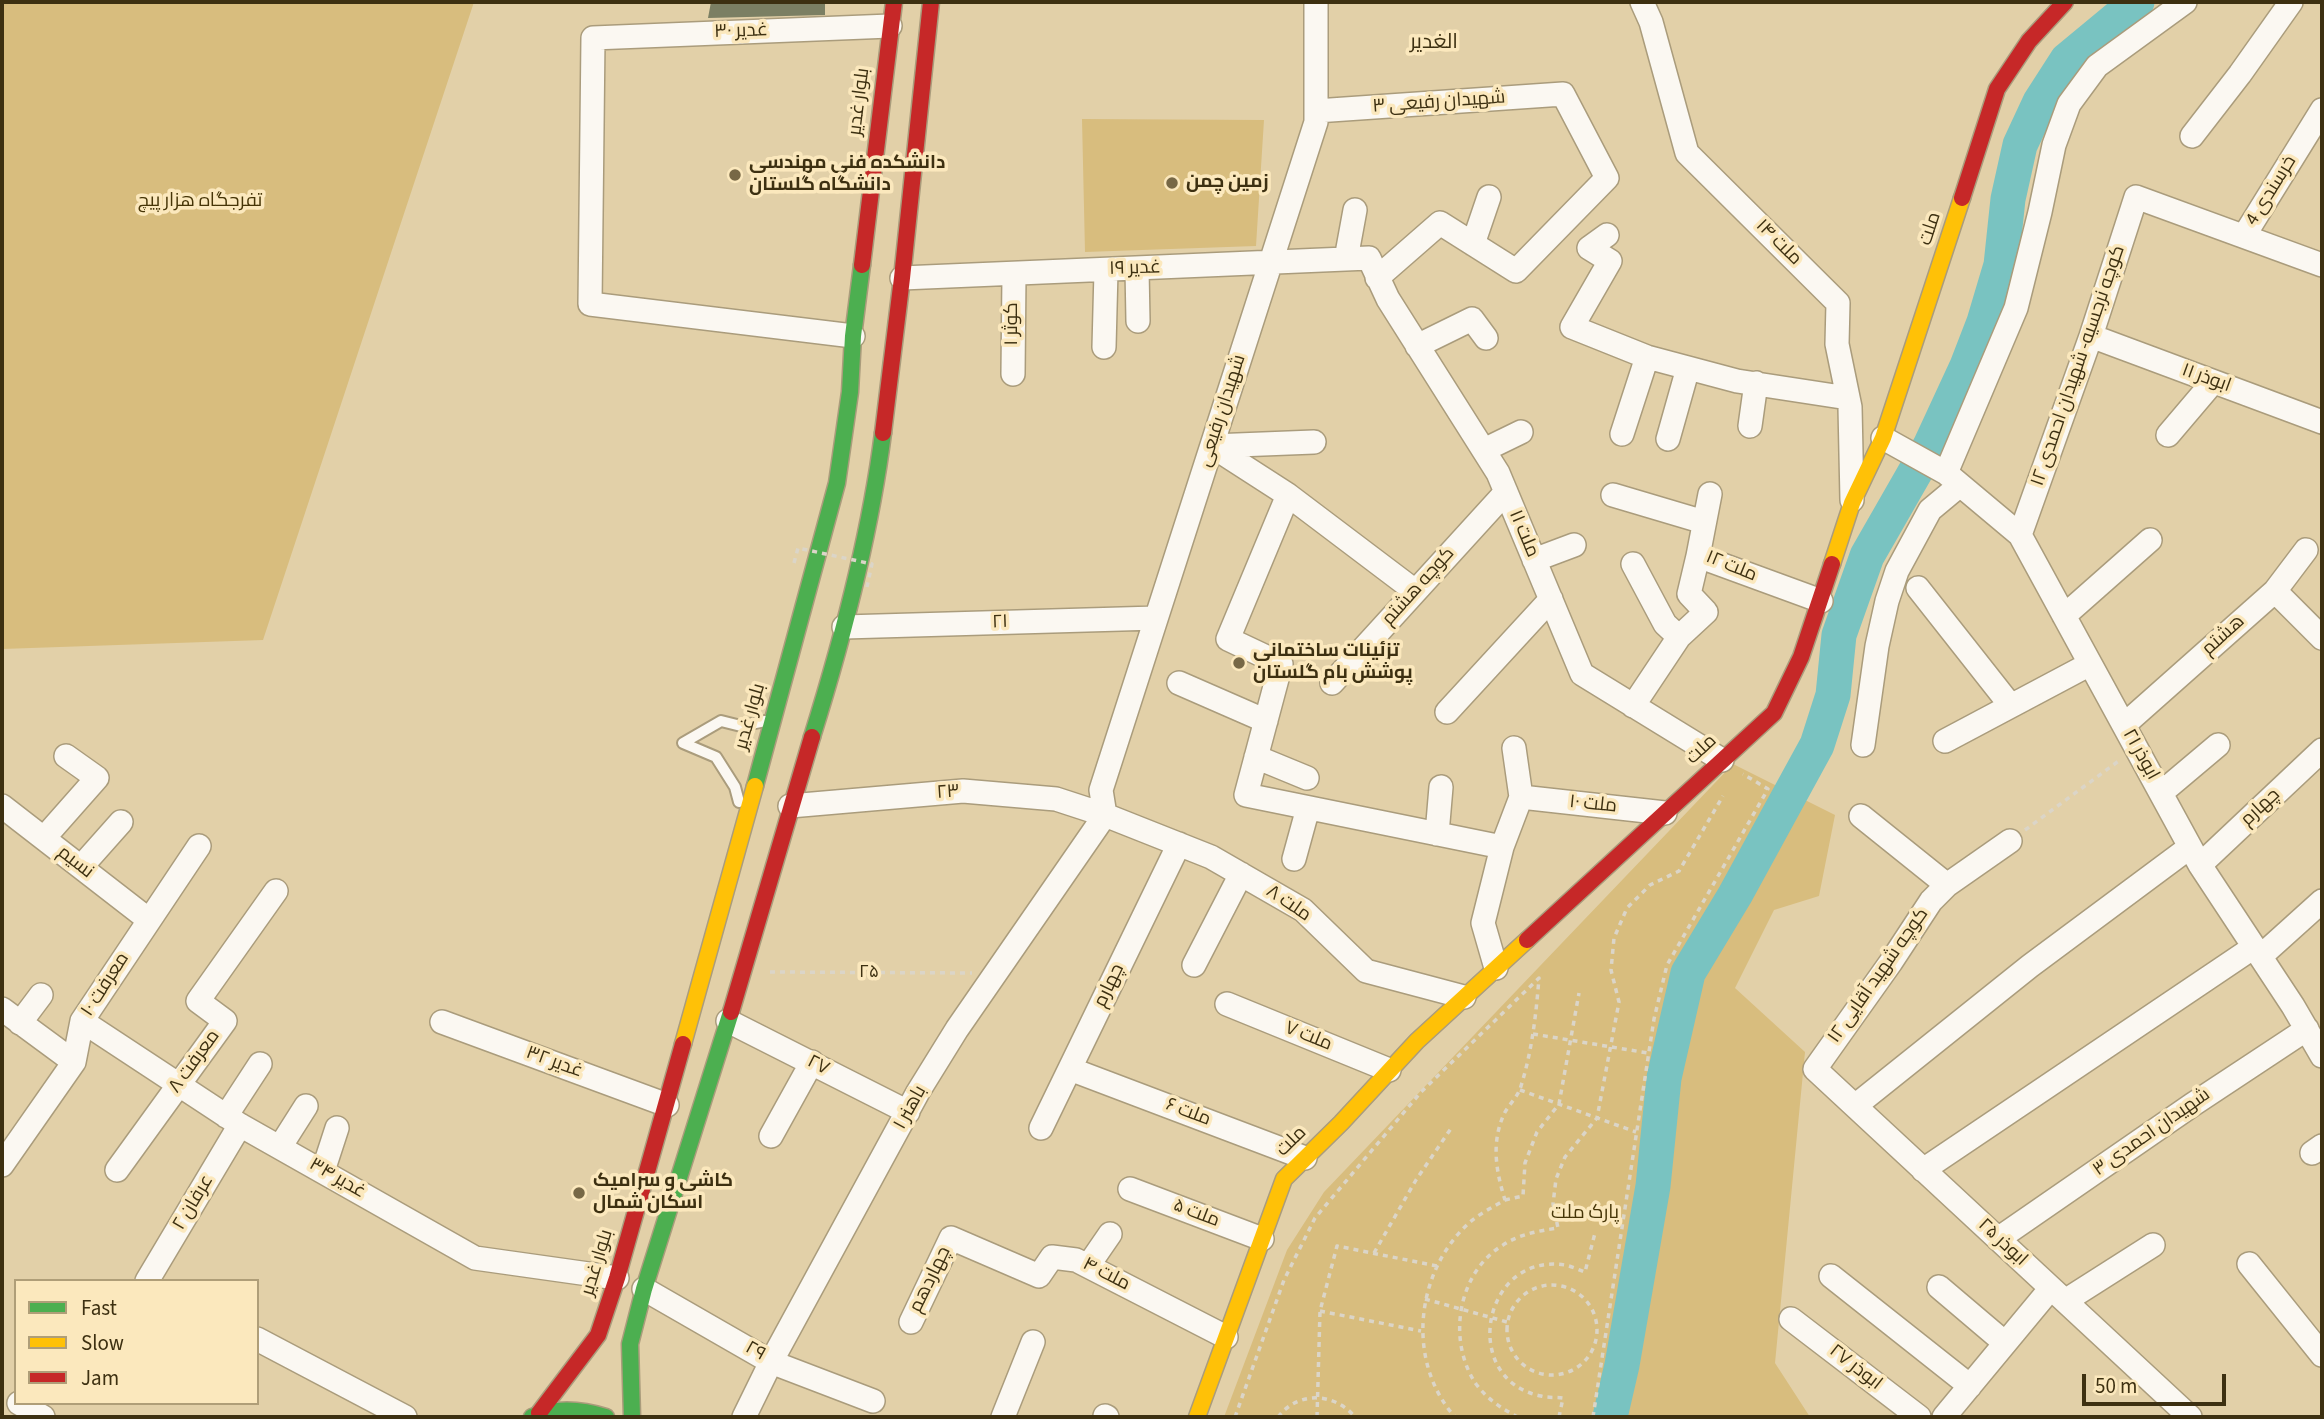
<!DOCTYPE html>
<meta charset="utf-8">
<style>
body{margin:0}
#map{position:relative;width:2324px;height:1419px;overflow:hidden;background:#e2d0a8;font-family:"Source Sans 3",sans-serif}
canvas{display:block}
.frame{position:absolute;inset:0;border:4px solid #3d3011;pointer-events:none}
.legend{position:absolute;left:14px;top:1279px;width:245px;height:126px;box-sizing:border-box;background:#fbe8bd;border:2px solid #af9e78;margin:0;padding:9px 12px;list-style:none;font-size:21px;color:#3d3011}
.legend li{display:flex;align-items:center;gap:14px;height:35px}
.legend b{width:35px;border:2px solid #af9e78}
.scale{position:absolute;left:2082px;top:1374px;width:144px;height:32px;box-sizing:border-box;border:4px solid #3d3011;border-top:0;padding-left:9px;font-size:21px;line-height:24px;white-space:nowrap;color:#3d3011;-webkit-text-stroke:5px #fbe8bd;paint-order:stroke}
</style>
<div id="map">
<canvas width="2324" height="1419"></canvas>
<div class="frame"></div>
<ul class="legend">
<li><b style="height:9px;background:#4caf50"></b>Fast</li>
<li><b style="height:9px;background:#ffc107"></b>Slow</li>
<li><b style="height:9px;background:#c62828"></b>Jam</li>
</ul>
<div class="scale">50 m</div>
</div>
<script>
const ctx = document.querySelector('canvas').getContext('2d');
ctx.lineJoin = 'round';
function fill(path, color) { ctx.fillStyle = color; ctx.fill(path, 'evenodd'); }
function stroke(path, color, width, dash) { ctx.strokeStyle = color; ctx.lineWidth = width; ctx.lineCap = dash ? 'butt' : 'round'; ctx.setLineDash(dash || []); ctx.stroke(path); }
function write(font, color, halo, rows, align = 'center') {
  ctx.font = font + ' "Source Sans 3",Cairo,sans-serif'; ctx.lineWidth = 7; ctx.setLineDash([]); ctx.textBaseline = 'middle'; ctx.strokeStyle = halo; ctx.fillStyle = color; for (const [text, x, y, turn = 0] of rows) {
    ctx.save(); ctx.translate(x, y); ctx.rotate((+turn || 0) * Math.PI / 180); ctx.textAlign = isNaN(turn) ? turn : align; if (halo) ctx.strokeText(text, 0, 0); ctx.fillText(text, 0, 0); ctx.restore();
  }
}
fill(new Path2D(`
 M2 2H474L263 640 2 649Z
 M1082 119 1264 120 1256 246 1085 252Z
 M1733 764 1835 815 1819 896 1774 910 1735 988 1805 1052 1775 1363 1810 1417H1224L1287 1250 1324 1192Z`), '#d8bd7e');
stroke(new Path2D(`
 M1610 1417 1622 1365 1653 1186 1664 1078 1688 973 1735 895 1817 745 1833 695 1839 635 1867 556 1930 446 1967 366 1984 322 2001 265 2008 199 2020 145 2040 102 2067 60 2137 2`), '#79c3c1', 35);
fill(new Path2D(`
 M711 2H825V15L708 18Z`), '#7b7f63');
const lane = new Path2D(`
 M739 802 735 787 716 757 683 743 721 721 741 726 765 721`);
const street = new Path2D(`
 M1642 2 1651 22 1687 153 1838 303 1837 344 1850 407 1852 500
 M1316 111 1563 94 1607 178 1516 271 1440 223 1377 278
 M2192 136 2240 74 2291 2
 M1607 235 1589 248 1610 261 1572 327 1647 357 1737 381 1848 398
 M2244 236 2322 110
 M1473 244 1489 197
 M1346 259 1355 210
 M1137 269 1138 321
 M902 278 1369 258 1388 299 1498 473 1582 674 1722 760
 M853 336 590 304 593 38 890 26
 M2091 336 2322 422
 M1417 346 1472 319 1486 338
 M1104 347 1106 271
 M1013 374 1014 275
 M1750 426 1756 383
 M1622 434 1647 357
 M2168 435 2213 382
 M1883 438 1946 473 2020 535 2200 865 2293 1006 2322 1056
 M1668 439 1688 368
 M1212 446 1288 495 1415 591
 M1212 446 1314 442
 M1484 450 1521 432
 M1946 473 2016 308 2040 212 2054 145 2069 104 2097 66 2185 2
 M1710 494 1698 556 1821 601
 M1288 495 1228 639 1281 664 1246 795 1502 847
 M1613 495 1704 522
 M2020 535 2091 336 2136 197 2322 265
 M1534 560 1574 545
 M1633 564 1665 624 1679 637
 M1918 588 2011 706
 M2275 591 2306 550
 M2064 616 2150 540
 M844 627 1156 618
 M1179 683 1266 721
 M1332 683 1506 492
 M1633 706 1679 637 1706 612 1689 594 1698 556
 M1447 712 1551 599
 M2124 725 2275 591 2322 638
 M1945 741 2090 664
 M1863 745 1877 646 1887 601 1897 571 1930 510 1960 485
 M1256 757 1307 778
 M2161 793 2218 745
 M1521 797 1665 813
 M2 806 149 920
 M790 806 963 791 1056 799 1105 815 1211 857 1303 910 1366 971 1464 997
 M1105 815 1101 790 1316 122V2
 M1861 816 1947 885
 M1437 834 1441 787
 M44 838 97 778 66 756
 M2010 841 1947 885 1931 901 1891 962 1815 1069 2190 1417
 M1294 859 1308 808
 M2200 865 2322 750
 M81 867 121 822
 M2261 956 2322 901
 M1194 965 1241 874
 M1496 968 1483 923 1502 847 1521 797 1514 748
 M1227 1004 1389 1070
 M2 1009 74 1062
 M82 1021 240 1125 475 1258 617 1278
 M728 1021 908 1112
 M442 1022 667 1105
 M20 1023 41 995
 M1070 1069 1305 1158
 M1855 1106 2030 966 2190 847
 M226 1116 260 1064
 M1041 1128 1179 844
 M771 1136 812 1062
 M280 1147 306 1106
 M2312 1153 2322 1146
 M2 1165 74 1062 82 1021 199 846
 M117 1170 225 1021 198 1001 276 891
 M1923 1170 2254 947
 M323 1171 337 1128
 M1130 1189 1262 1239
 M1998 1239 2192 1105 2307 1029
 M2249 1264 2322 1355
 M1088 1266 1110 1234
 M1831 1276 1970 1386
 M147 1281 240 1125
 M1939 1287 2005 1343
 M644 1289 771 1362 873 1401
 M2065 1301 2153 1245
 M1791 1319 1919 1417
 M911 1322 951 1238 1039 1276 1052 1257 1076 1260 1226 1337
 M257 1339 405 1417
 M19 1403 43 1417
 M1105 1416 1107 1417
 M744 1417 771 1362 918 1092 957 1029 1105 815
 M1003 1417 1033 1342
 M1944 1417 2051 1288`);
const fast = new Path2D(`
 M812 737C843 638 870 536 883 433
 M755 786 837 483 850 392 853 336 862 265
 M532 1417C557 1407 581 1409 606 1417
 M632 1417 630 1344 644 1289 731 1012`);
const slow = new Path2D(`
 M1832 564 1852 503 1883 438 1962 198
 M683 1044 755 786
 M1197 1417 1284 1179 1341 1123 1417 1041 1527 940`);
const jam = new Path2D(`
 M1962 198 1997 89 2029 41 2065 2
 M862 265 894 2
 M883 433 902 278 931 2
 M1527 940 1774 713 1801 657 1832 564
 M731 1012 812 737
 M539 1413 598 1335 617 1278 683 1044`);
stroke(lane, '#aa9c7c', 14);
stroke(street, '#aa9c7c', 26);
stroke(fast, '#aa9c7c', 19);
stroke(slow, '#aa9c7c', 19);
stroke(jam, '#aa9c7c', 19);
stroke(new Path2D(`
 M2025 830 2120 760
 M770 972 972 973
 M1533 1034 1648 1053
 M1520 1090 1636 1132
 M1505 1200 1523 1196 1525 1163 1537 1132 1559 1104 1579 993
 M1374 1253 1416 1180 1452 1127
 M1507 1330a45 45 0 1 1 90 0a45 45 0 1 1-90 0Z
 M1425 1299 1507 1322
 M1320 1311 1421 1331
 M1235 1417 1284 1280 1315 1218 1421 1092 1539 978C1536 1015 1532 1051 1521 1086 1518 1097 1509 1104 1504 1114 1491 1143 1496 1171 1505 1200 1493 1207 1479 1214 1469 1223 1415 1272 1406 1362 1455 1417
 M1278 1417C1298 1391 1334 1392 1355 1417
 M1317 1417 1320 1311 1337 1246 1437 1266
 M1518 1417C1502 1409 1487 1399 1476 1384 1447 1341 1457 1273 1503 1245 1520 1234 1538 1231 1558 1228L1553 1204 1556 1179 1565 1157 1597 1118 1619 1002 1611 970 1614 938 1627 908 1650 885 1679 871 1723 796
 M1559 1417 1563 1398C1556 1397 1548 1398 1541 1396 1459 1380 1482 1252 1565 1265 1571 1266 1579 1270 1585 1272L1595 1233
 M1593 1417 1654 1019 1667 965 1768 789 1743 774`), '#dbd5c8', 3.5, [5, 5]);
stroke(lane, '#fbf8f2', 10);
stroke(street, '#fbf8f2', 23);
stroke(fast, '#4caf50', 16);
stroke(slow, '#ffc107', 16);
stroke(jam, '#c62828', 16);
stroke(new Path2D(`
 M794 563 798 548 872 564 867 587`), '#dbd5c8', 3.5, [5, 5]);
for (const [x, y, r, color] of [
 [735,175,7,"#776846"],
 [1172,183,7,"#776846"],
 [1239,663,7,"#776846"],
 [579,1193,7,"#776846"]
]) { const dot = new Path2D(); dot.arc(x, y, r, 0, 2 * Math.PI); ctx.fillStyle = color; ctx.fill(dot); stroke(dot, '#fbe8bd', 2.5); }
write('19px', '#3d3011', '#fbe8bd', [
 ["غدیر ۳۰",741,32,-2],
 ["بلوار غدیر",860,102,-83],
 ["۳ شهیدان رفیعی",1439,103,-4],
 ["خرسندی 4",2272,191,-58],
 ["ملت",1931,229,-72],
 ["۱۴ ملت",1778,243,45],
 ["۱۹ غدیر",1135,269,-2],
 ["۱ کوثر",1013,324,-90],
 ["کوچه نرجسیه- شهیدان احمدی ۱۲",2079,366,-71],
 ["ابوذر ۱۱",2206,379,20],
 ["شهیدان رفیعی",1223,411,-72],
 ["۱۱ ملت",1523,534,67],
 ["۱۲ ملت",1731,567,22],
 ["کوچه هشتم",1419,587,-48],
 ["۲۱",1000,623,-2],
 ["هشتم",2224,636,-42],
 ["بلوار غدیر",751,717,-74],
 ["ملت",1702,750,-43],
 ["۲۱ ابوذر",2140,755,61],
 ["۲۳",948,793,-4],
 ["ملت ۱۰",1593,805,6],
 ["چهارم",2261,808,-43],
 ["نسیم",75,863,38],
 ["۸ ملت",1288,904,34],
 ["۲۵",869,973],
 ["کوچه شهید آقایی ۱۲",1879,976,-55],
 ["معرفت ۱۰",106,985,-57],
 ["چهارم",1110,986,-64],
 ["۷ ملت",1308,1037,22],
 ["معرفت ۸",195,1062,-54],
 ["۳۲ غدیر",554,1063,20],
 ["۲۷",818,1066,27],
 ["باهنر ۱",911,1108,-61],
 ["۶ ملت",1188,1113,21],
 ["شهیدان احمدی ۳",2152,1133,-35],
 ["ملت",1292,1142,-45],
 ["۳۴ غدیر",337,1179,30],
 ["۲ عرفان",194,1203,-59],
 ["۵ ملت",1196,1214,21],
 ["ابوذر ۲۵",2002,1243,43],
 ["بلوار غدیر",598,1263,-73],
 ["۴ ملت",1106,1275,27],
 ["چهاردهم",931,1280,-64],
 ["۲۹",755,1352,29],
 ["ابوذر ۲۷",1855,1368,38]
]);
write('bold 19px', '#3d3011', '#fbe8bd', [
 ["دانشکده فنی مهندسی",749,164],
 ["دانشگاه گلستان",749,186],
 ["زمین چمن",1186,183],
 ["تزئینات ساختمانی",1253,652],
 ["پوشش بام گلستان",1253,674],
 ["کاشی و سرامیک",593,1182],
 ["اسکان شمال",593,1204]
], 'left');
write('19px', '#463507', '#fbe8bd', [
 ["تفرجگاه هزار پیچ",200,202],
 ["پارک ملت",1585,1214]
]);
write('21px', '#3d3011', '#fbe8bd', [
 ["الغدیر",1434,43]
]);
</script>
